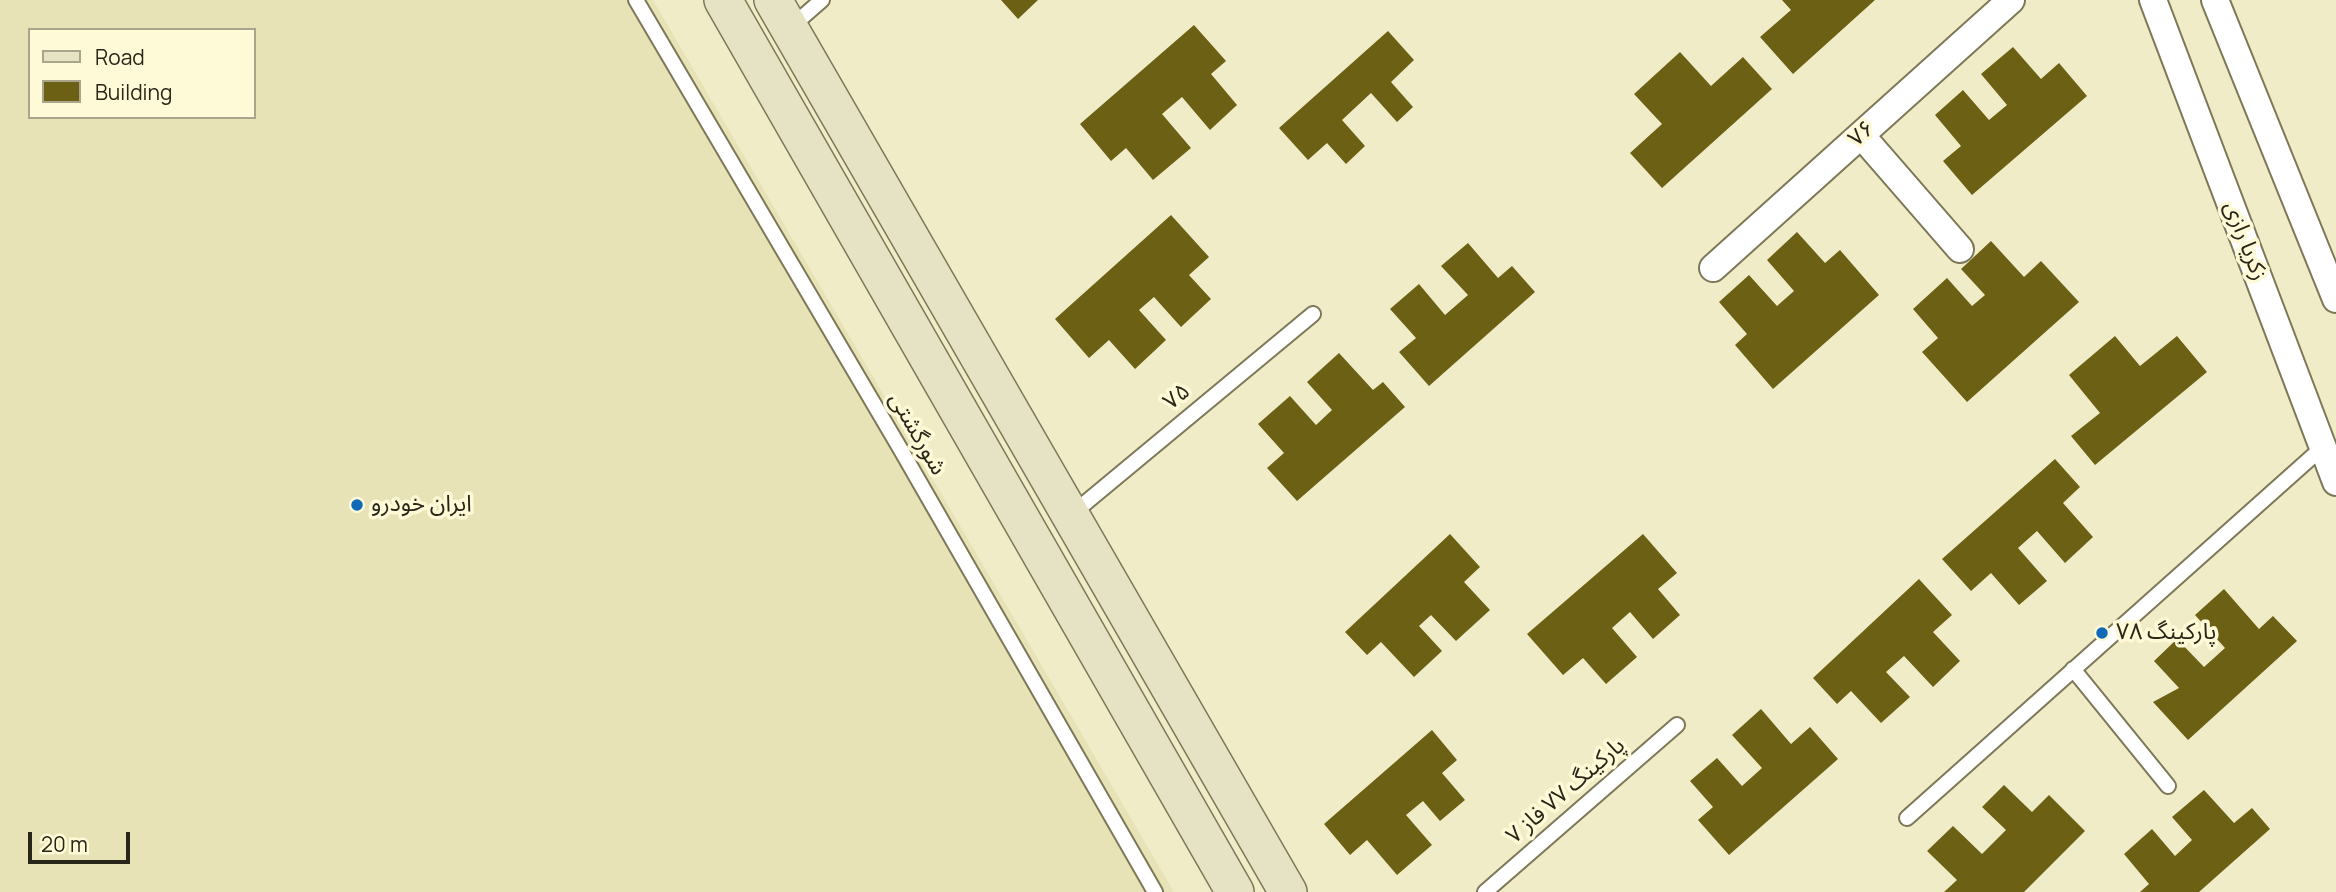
<!DOCTYPE html>
<meta charset="utf-8">
<style>
body{margin:0}
#map{position:relative;width:2336px;height:892px;overflow:hidden;background:#f1ecc8;font-family:Manrope,sans-serif}
canvas{display:block}
.legend{position:absolute;left:28px;top:28px;width:228px;height:91px;box-sizing:border-box;background:#fef9d6;border:2px solid #a8a58a;margin:0;padding:9px 12px;list-style:none;font-size:21px;color:#282619}
.legend li{display:flex;align-items:center;gap:14px;height:35px}
.legend b{width:35px;border:2px solid #a8a58a}
.scale{position:absolute;left:28px;top:832px;width:102px;height:32px;box-sizing:border-box;border:4px solid #282619;border-top:0;padding-left:9px;font-size:21px;line-height:24px;white-space:nowrap;color:#282619;-webkit-text-stroke:5px #fef9d6;paint-order:stroke}
</style>
<div id="map">
<canvas width="2336" height="892"></canvas>
<ul class="legend">
<li><b style="height:9px;background:#e6e2c4"></b>Road</li>
<li><b style="height:19px;background:#6b6014"></b>Building</li>
</ul>
<div class="scale">20 m</div>
</div>
<script>
const ctx = document.querySelector('canvas').getContext('2d');
ctx.lineJoin = 'round';
function fill(path, color) { ctx.fillStyle = color; ctx.fill(path, 'evenodd'); }
function stroke(path, color, width, dash) { ctx.strokeStyle = color; ctx.lineWidth = width; ctx.lineCap = dash ? 'butt' : 'round'; ctx.setLineDash(dash || []); ctx.stroke(path); }
function write(font, color, halo, rows, align = 'center') {
  ctx.font = font + ' Manrope,"Noto Sans Arabic",sans-serif'; ctx.lineWidth = 7; ctx.setLineDash([]); ctx.textBaseline = 'middle'; ctx.strokeStyle = halo; ctx.fillStyle = color; for (const [text, x, y, turn = 0] of rows) {
    ctx.save(); ctx.translate(x, y); ctx.rotate((+turn || 0) * Math.PI / 180); ctx.textAlign = isNaN(turn) ? turn : align; if (halo) ctx.strokeText(text, 0, 0); ctx.fillText(text, 0, 0); ctx.restore();
  }
}
fill(new Path2D(`
 M0 0H653L1174 892H0ZM30 30H254V117H30Z`), '#e8e2b7');
fill(new Path2D(`
 M1001 0H1038L1018 19Z
 M1782 0H1875L1793 74 1760 37 1791 10Z
 M1194 25 1226 61 1211 74 1237 105 1210 130 1182 97 1162 114 1191 148 1153 180 1126 148 1111 161 1080 124Z
 M1388 31 1414 60 1391 82 1413 107 1397 122 1371 93 1342 120 1365 146 1346 164 1327 143 1308 160 1279 128Z
 M2013 47 2041 79 2059 63 2087 96 1972 195 1943 161 1961 146 1935 115 1963 90 1989 120 2007 105 1981 74Z
 M1680 52 1711 86 1743 57 1772 89 1662 188 1630 153 1662 124 1634 94Z
 M1171 215 1209 257 1189 275 1211 299 1181 327 1154 297 1139 310 1166 340 1135 369 1109 340 1089 358 1055 319Z
 M1797 232 1825 263 1840 250 1879 295 1773 389 1735 345 1747 334 1719 302 1749 275 1777 306 1794 291 1767 260Z
 M1991 241 2024 277 2041 261 2079 302 1967 402 1922 352 1938 338 1913 309 1947 278 1972 306 1985 295 1961 269Z
 M1468 243 1498 278 1512 266 1535 292 1429 386 1399 352 1416 338 1390 309 1419 284 1445 315 1468 295 1441 266Z
 M2115 336 2140 366 2177 336 2207 372 2095 465 2071 436 2100 413 2069 375Z
 M1339 353 1373 390 1383 382 1405 407 1297 501 1267 468 1284 453 1258 424 1290 396 1316 425 1332 410 1307 382Z
 M2055 459 2080 487 2063 503 2093 537 2065 563 2037 531 2018 548 2047 581 2019 605 1991 573 1971 591 1942 559Z
 M1450 534 1480 567 1464 582 1490 610 1456 641 1431 615 1419 626 1442 651 1414 677 1381 642 1367 655 1345 632Z
 M1643 534 1677 573 1658 589 1680 615 1653 639 1630 612 1612 628 1637 657 1606 684 1583 658 1563 675 1527 634Z
 M1919 579 1952 615 1933 632 1960 661 1933 687 1904 656 1886 672 1910 697 1881 723 1851 691 1837 704 1813 678Z
 M2224 589 2259 629 2273 616 2297 641 2188 740 2153 702 2179 688 2154 661 2177 639 2204 667 2225 648 2195 615Z
 M1761 709 1791 744 1810 727 1838 759 1729 855 1698 820 1713 807 1690 781 1717 758 1742 786 1762 768 1732 735Z
 M1432 730 1457 760 1442 773 1465 800 1440 821 1423 801 1406 815 1432 845 1397 875 1367 840 1350 855 1324 824Z
 M2004 785 2032 812 2049 795 2085 831 2024 892H1944L1957 880 1927 851 1953 826 1982 854 2006 830 1982 807Z
 M2204 790 2234 823 2252 808 2270 829 2199 892H2140L2149 884 2124 854 2152 829 2175 856 2192 840 2172 817Z`), '#6b6014');
const lane = new Path2D(`
 M636 0 901 450 1155 892
 M791 27 822 0
 M1072 514 1313 314
 M2073 669 2168 786
 M1907 818 2323 447
 M1485 892 1677 725`);
const street = new Path2D(`
 M2153 0 2336 482
 M2215 0 2336 299
 M1861 135 1960 249
 M1713 268 2011 0`);
const secondary = new Path2D(`
 M723 0 1235 892
 M773 0 1288 892`);
stroke(lane, '#7d7858', 18);
stroke(street, '#7d7858', 30);
stroke(secondary, '#7d7858', 40);
stroke(lane, '#fff', 14);
stroke(street, '#fff', 26);
stroke(secondary, '#e6e2c4', 37);
for (const [x, y, r, color] of [
 [357,505,7,"#106ab7"],
 [2102,633,7,"#106ab7"]
]) { const dot = new Path2D(); dot.arc(x, y, r, 0, 2 * Math.PI); ctx.fillStyle = color; ctx.fill(dot); stroke(dot, '#fef9d6', 2.5); }
write('23px', '#282619', '#fef9d6', [
 ["۷۶",1862,134,-42],
 ["زکریا رازی",2245,241,69],
 ["۷۵",1177,397,-40],
 ["شورگشتی",917,434,60],
 ["پارکینگ ۷۷ فاز ۷",1566,791,-41]
]);
write('23px', '#282619', '#fef9d6', [
 ["ایران خودرو",371,505],
 ["پارکینگ ۷۸",2116,633]
], 'left');
</script>
